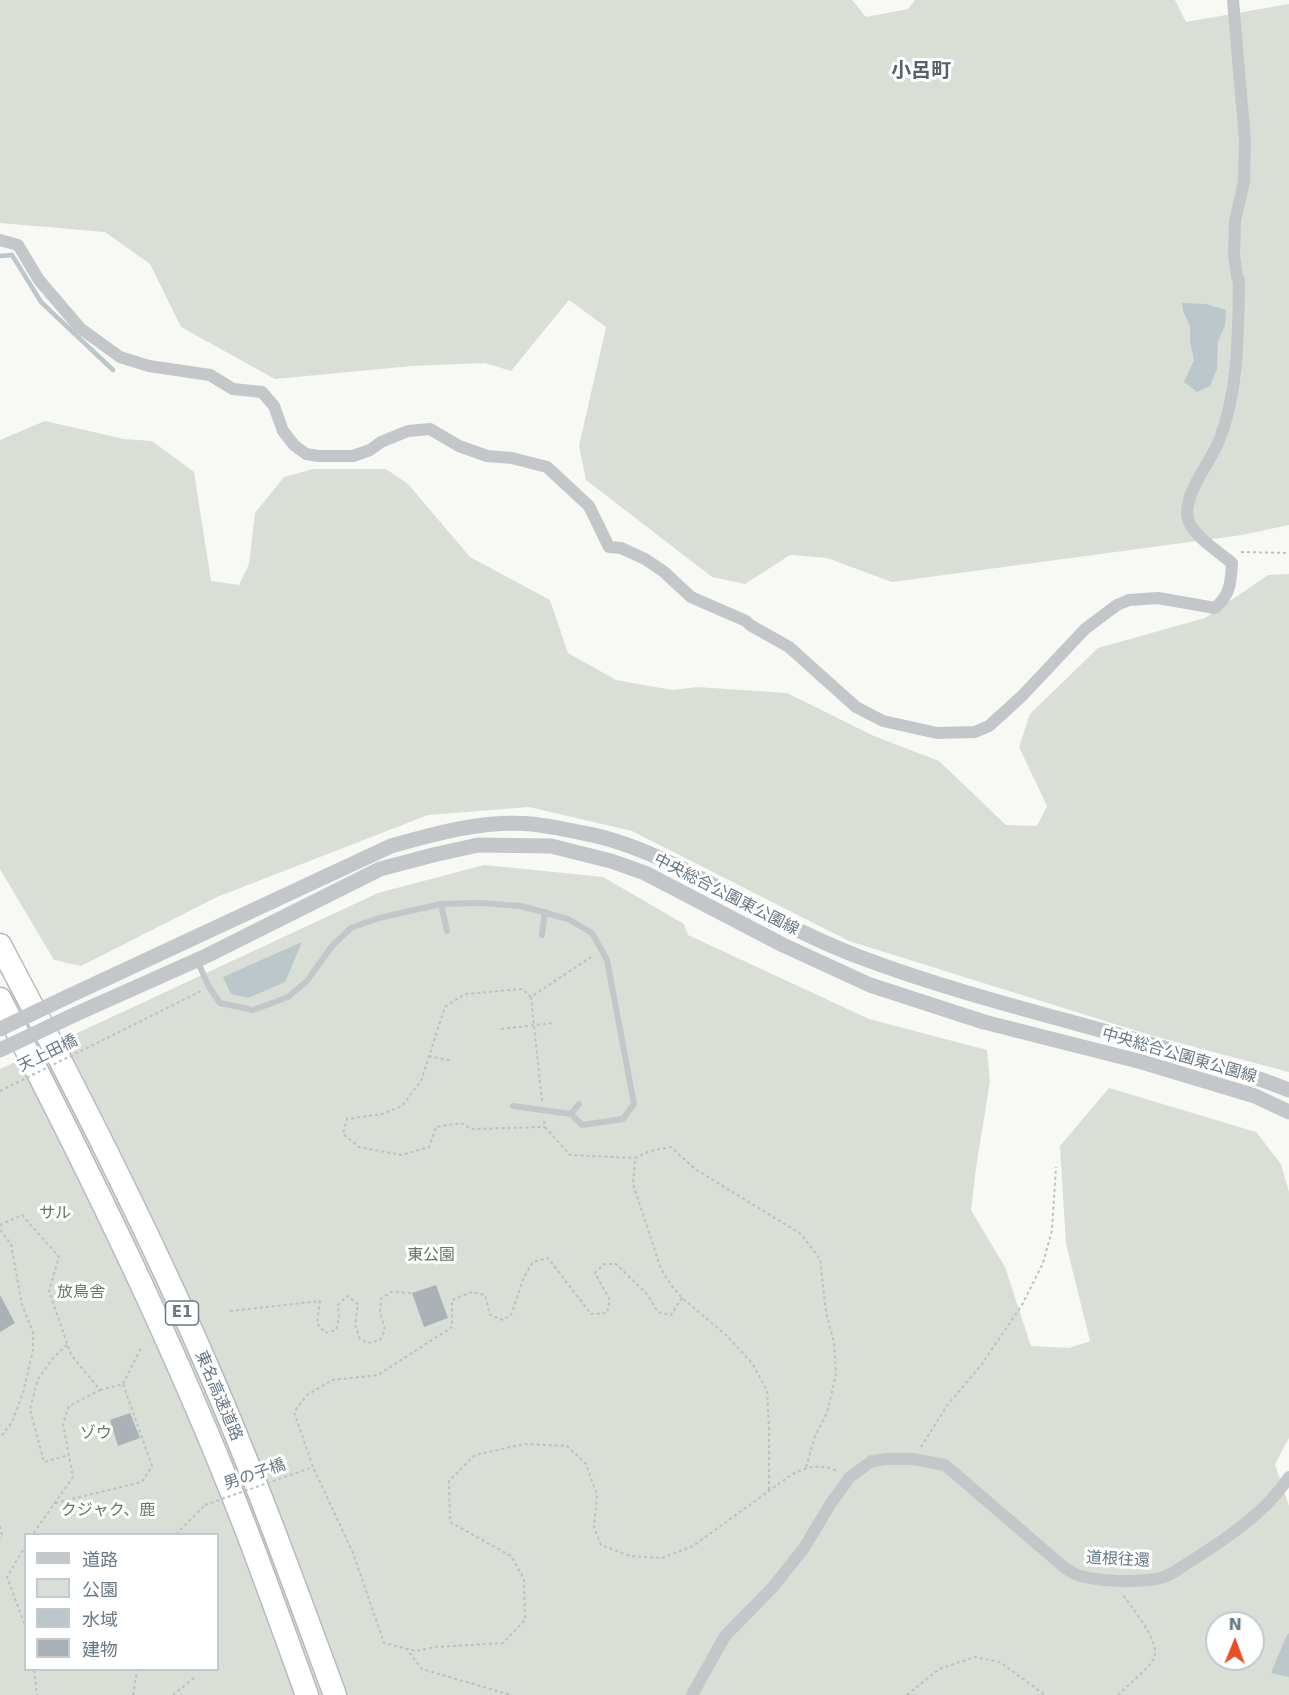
<!DOCTYPE html>
<meta charset="utf-8">
<style>
body{margin:0}
#map{position:relative;width:1289px;height:1695px;overflow:hidden;background:#f8f8f5;font-family:"DejaVu Sans","Noto Sans JP",sans-serif}
canvas{display:block}
.legend{position:absolute;left:24px;top:1533px;width:195px;height:138px;box-sizing:border-box;background:#fff;border:2px solid #c2c9cf;margin:0;padding:8px 10px;list-style:none;font-size:18px;color:#677986}
.legend li{display:flex;align-items:center;gap:12px;height:30px}
.legend b{width:30px;border:2px solid #c2c9cf}
.north{position:absolute;left:1205px;top:1611px;width:60px;height:60px;box-sizing:border-box;background:#fff;border:2px solid #c2c9cf;border-radius:50%;rotate:1deg;font-size:16px;font-weight:700;line-height:24px;text-align:center;color:#677986}
.north::after{content:'';display:block;margin:auto;width:21px;height:27px;background:#e45129;clip-path:polygon(50% 0,100% 100%,50% 72%,0 100%)}
</style>
<div id="map">
<canvas width="1289" height="1695"></canvas>
<ul class="legend">
<li><b style="height:8px;background:#c3c7ca"></b>道路</li>
<li><b style="height:16px;background:#d9dfd6"></b>公園</li>
<li><b style="height:16px;background:#bbc7cb"></b>水域</li>
<li><b style="height:16px;background:#aab2b8"></b>建物</li>
</ul>
<div class="north">N</div>
</div>
<script>
const ctx = document.querySelector('canvas').getContext('2d');
ctx.lineJoin = 'round';
function fill(path, color) { ctx.fillStyle = color; ctx.fill(path, 'evenodd'); }
function stroke(path, color, width, dash) { ctx.strokeStyle = color; ctx.lineWidth = width; ctx.lineCap = dash ? 'butt' : 'round'; ctx.setLineDash(dash || []); ctx.stroke(path); }
function write(font, color, halo, rows, align = 'center') {
  ctx.font = font + ' "DejaVu Sans","Noto Sans JP",sans-serif'; ctx.lineWidth = 6; ctx.setLineDash([]); ctx.textBaseline = 'middle'; ctx.strokeStyle = halo; ctx.fillStyle = color; for (const [text, x, y, turn = 0] of rows) {
    ctx.save(); ctx.translate(x, y); ctx.rotate((+turn || 0) * Math.PI / 180); ctx.textAlign = isNaN(turn) ? turn : align; if (halo) ctx.strokeText(text, 0, 0); ctx.fillText(text, 0, 0); ctx.restore();
  }
}
fill(new Path2D(`
 M0 0H852L866 17 908 9 915 0H1175L1186 22 1289 4V525L1242 535 892 582 827 558 790 555 745 584 712 577 586 480 579 446 606 327 569 300 511 371 485 363 412 366 275 379 181 327 150 264 105 232 0 223Z
 M45 421 124 439 152 441 194 472 211 581 239 585 249 564 255 513 284 477 313 469H386L408 484 470 557 550 600 568 653 616 680 672 690 697 687 787 693 874 736 939 761 1006 825 1037 826 1047 806 1019 747 1030 714 1098 648 1205 618 1268 575 1289 574V1072L1153 1036 849 941 632 831 529 807 428 815 217 897 81 966 54 960 0 869V440Z
 M484 865 603 877 684 924 688 935 869 1019 987 1050 990 1081 976 1168 971 1210 1005 1267 1031 1346 1069 1348 1090 1341 1066 1244 1060 1146 1109 1088 1256 1132 1281 1164 1289 1192V1438L1275 1464 1289 1506V1695H0V1069L378 893ZM26 1534H218V1670H26ZM1217 1623H1253V1659H1217Z`), '#d9dfd6');
fill(new Path2D(`
 M1182 303 1206 304 1226 310 1225 325 1218 342 1217 369 1210 386 1197 392 1184 382 1194 360 1190 342V326L1183 311Z
 M302 942 285 982 248 998 231 994 223 977Z
 M1289 1633V1677L1271 1673 1286 1637Z`), '#bbc7cb');
stroke(new Path2D(`
 M0 256 12 255 41 302 113 370`), '#bbc7cb', 4.5);
fill(new Path2D(`
 M436 1285 448 1318 424 1327 412 1293Z
 M0 1295 15 1323 0 1332Z
 M130 1413 140 1438 118 1446 110 1420Z`), '#aab2b8');
const motorway = new Path2D(`
 M0 945C74 1085 147 1227 210 1373 256 1479 295 1587 335 1695
 M0 999C90 1172 176 1348 246 1529 267 1584 287 1640 307 1695`);
stroke(motorway, '#b6babd', 25);
stroke(new Path2D(`
 M1241 552 1289 553
 M531 997 522 989 465 994 445 1007 421 1081 402 1106 382 1114 347 1119 343 1134 359 1147 402 1155 429 1147 436 1127 461 1123 471 1129 545 1127
 M501 1029 554 1023
 M107 1038 201 991
 M429 1056 452 1061
 M542 1101 531 997 594 955
 M544 1121 545 1127 570 1155 635 1158
 M0 1225 22 1215 59 1257 49 1291 71 1355 100 1390 69 1406 63 1424 73 1477 33 1534
 M0 1230 11 1244 22 1305 33 1332V1350L23 1393 12 1422 0 1438
 M682 1298 671 1315 658 1312 646 1293 616 1264H604L595 1273 610 1300 607 1313 591 1314 548 1258 533 1262 524 1277 511 1315 503 1320 490 1315 485 1295 472 1292 452 1300V1327L378 1375 332 1380 307 1395 294 1412 313 1467 353 1553 384 1643 416 1651 435 1647 503 1643 525 1620 524 1579 511 1556 450 1522 449 1481 475 1455 524 1444 567 1446 586 1464 597 1495 594 1527 601 1545 630 1556 662 1558 693 1546 791 1475C806 1467 820 1463 837 1471
 M230 1311 320 1301 317 1323 325 1333 336 1330 339 1318 338 1305 347 1296 358 1304 355 1325 360 1339 368 1343 380 1340 385 1330 380 1312 381 1299 391 1292 412 1293
 M67 1345 53 1358 38 1379 30 1409 44 1462 69 1455
 M100 1390 123 1384 141 1348
 M921 1447 946 1407 982 1364 1022 1305 1043 1263 1052 1230 1056 1167
 M769 1490V1426L767 1390 752 1363 726 1335 682 1298 671 1285 661 1269 633 1184 635 1158 650 1151 671 1147 695 1169 801 1234 820 1259 826 1312 834 1342 836 1374 827 1413 815 1436 806 1467
 M55 1503 142 1482 152 1466 123 1384
 M0 1526 2 1535 0 1538
 M176 1534 205 1505
 M26 1545 7 1577 26 1628
 M406 1648 422 1669 511 1695
 M34 1670 37 1695
 M133 1695 137 1670
 M173 1695 194 1678
 M907 1695 939 1669 975 1657 1000 1662 1045 1695
 M1118 1695C1126 1687 1151 1666 1154 1658 1161 1641 1131 1608 1122 1593`), '#bdc0c2', 2, [3, 3]);
stroke(new Path2D(`
 M441 904 447 931
 M542 935 545 912
 M197 960 209 987 220 1003 253 1010 288 997 307 981 332 946 351 928 379 918 441 904 481 903 521 906 568 919 592 933 607 960 634 1104 623 1119 582 1125 571 1114 513 1106
 M571 1114 579 1104`), '#c3c7ca', 6);
stroke(new Path2D(`
 M0 240 18 245 39 280 80 328 120 357 149 366 210 375 233 389 262 392 274 406 283 431 294 445 306 454 318 456H353L370 450 381 442 408 431 430 429 459 446 487 456 512 458 547 467 589 506 609 547 621 548 645 559 663 571 691 597 746 621 750 625 789 647 856 707 883 721 937 733 975 732 989 726 1022 696 1085 629 1117 605 1129 600 1158 598 1215 608C1230 595 1231 583 1232 563 1218 551 1187 533 1187 513 1188 487 1210 463 1219 441 1239 390 1238 335 1239 281L1237 277 1234 254 1235 221 1244 182 1245 141 1233 0
 M692 1695 725 1636 773 1587 804 1548 831 1503 850 1477 872 1461 887 1459H913L945 1465 1065 1568C1070 1571 1076 1575 1081 1576 1101 1582 1144 1583 1164 1577 1172 1574 1180 1568 1188 1563 1224 1540 1266 1513 1289 1477`), '#c3c7ca', 12);
stroke(new Path2D(`
 M67 997 391 846C437 833 483 820 532 824 549 826 566 829 583 833 650 845 714 887 774 918 803 933 835 948 865 959 1004 1011 1151 1036 1289 1090
 M76 1014 206 956 380 869 433 855 478 845 551 846 611 861 645 873 783 945 870 985 984 1022 1142 1062 1255 1096 1289 1112`), '#c3c7ca', 15);
stroke(motorway, '#fff', 22);
stroke(new Path2D(`
 M0 1091 107 1038
 M205 1505 313 1467`), '#bdc0c2', 2, [3, 3]);
stroke(new Path2D(`
 M0 1029 67 997
 M0 1050 76 1014`), '#c3c7ca', 15);
for (const [x, y, w] of [
 [182,1313,33]
]) { const box = new Path2D(); box.roundRect(x - w / 2, y - 12, w, 24, 4.5); ctx.fillStyle = '#fff'; ctx.fill(box); stroke(box, '#677986', 1.5); }
write('bold 15px', '#677986', null, [
 ["E1",182,1313]
]);
write('16px', '#677986', '#fff', [
 ["中央総合公園東公園線",726,895,27],
 ["天上田橋",48,1054,-26],
 ["中央総合公園東公園線",1179,1056,16],
 ["東名高速道路",218,1396,67],
 ["男の子橋",255,1475,-19],
 ["道根往還",1118,1560,3]
]);
write('16px', '#667861', '#fff', [
 ["サル",55,1214],
 ["東公園",431,1256],
 ["放鳥舎",81,1293],
 ["ゾウ",96,1434],
 ["クジャク、鹿",108,1511]
]);
write('bold 20px', '#55616b', '#fff', [
 ["小呂町",921,72]
]);
</script>
